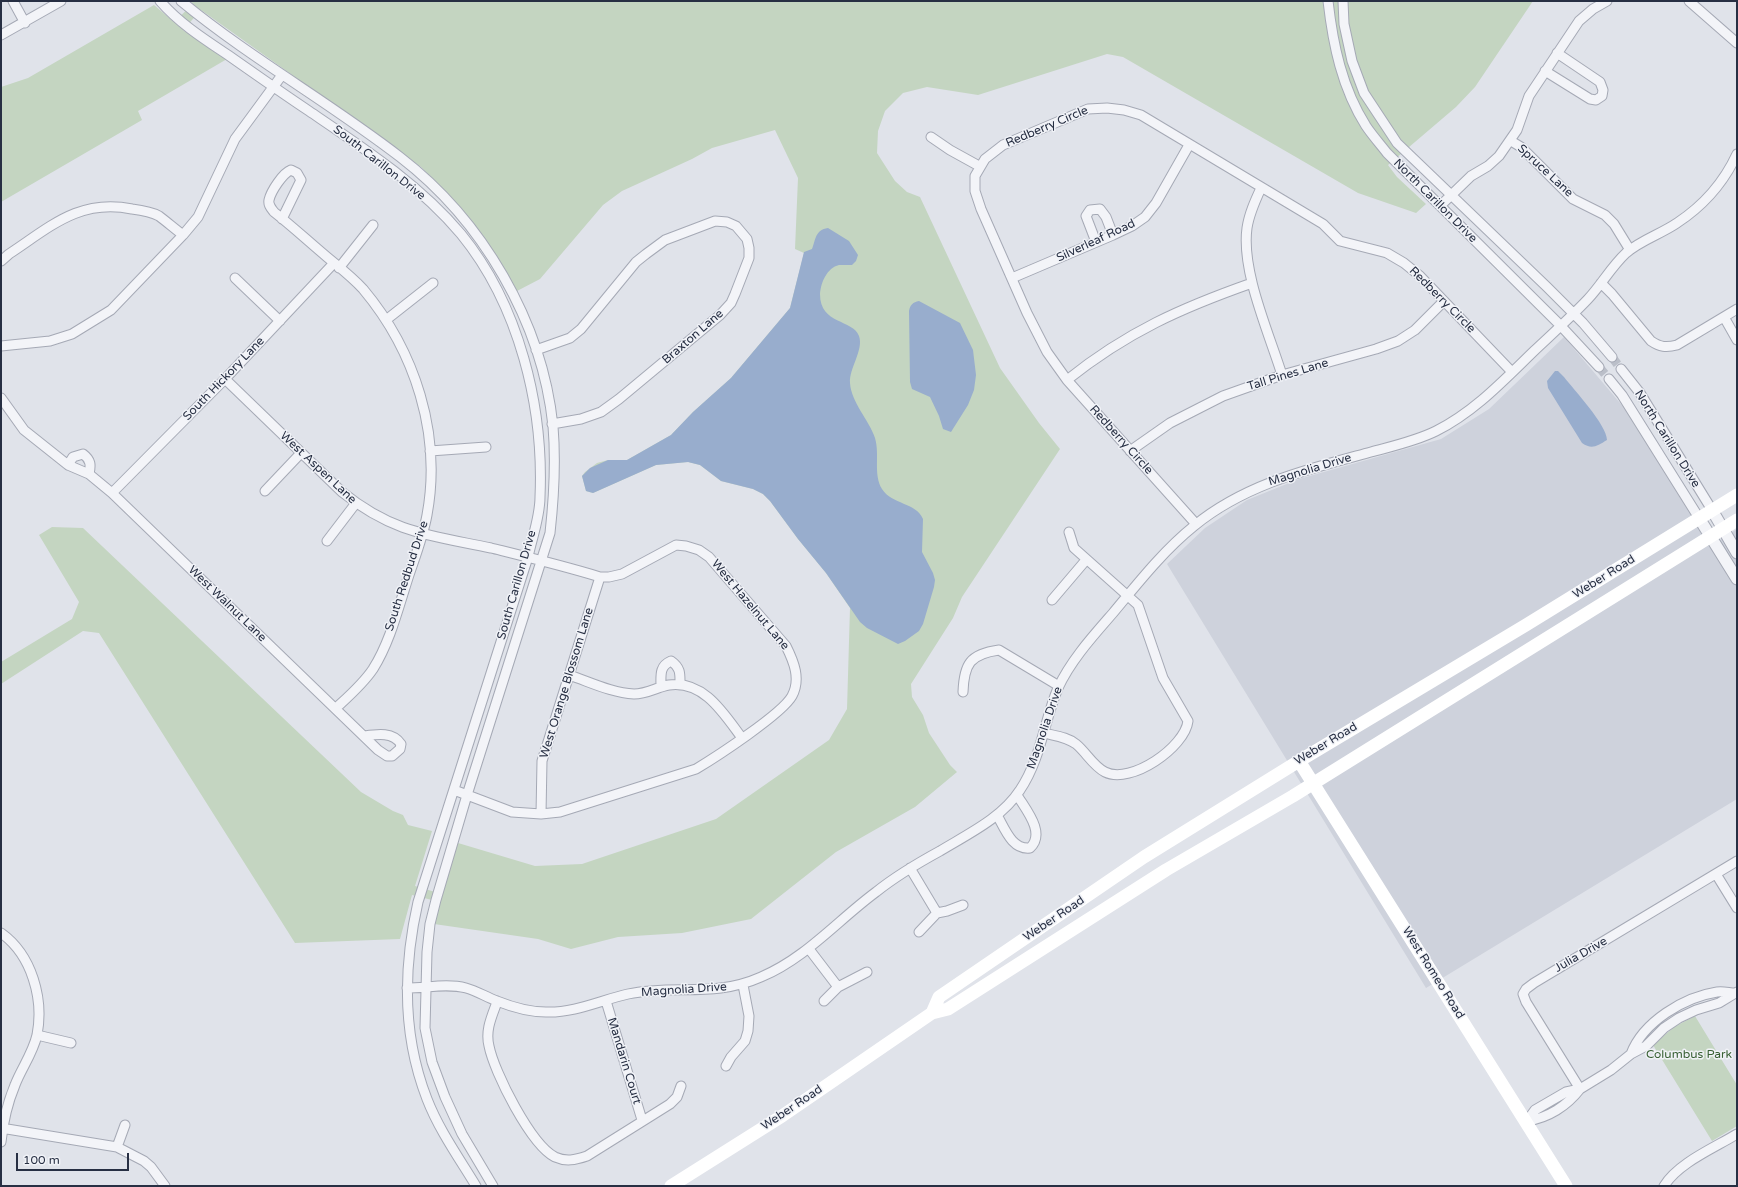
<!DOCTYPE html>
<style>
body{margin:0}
#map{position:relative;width:1738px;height:1187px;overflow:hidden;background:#e0e3ea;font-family:"Varela Round",sans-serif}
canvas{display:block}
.frame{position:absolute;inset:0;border:2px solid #272f43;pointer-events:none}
.scale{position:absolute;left:16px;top:1153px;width:113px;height:18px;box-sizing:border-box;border:2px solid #272f43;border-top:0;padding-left:5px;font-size:12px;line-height:14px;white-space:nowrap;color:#272f43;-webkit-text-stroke:3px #f0f2f7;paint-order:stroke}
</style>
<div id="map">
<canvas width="1738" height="1187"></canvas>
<div class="frame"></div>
<div class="scale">100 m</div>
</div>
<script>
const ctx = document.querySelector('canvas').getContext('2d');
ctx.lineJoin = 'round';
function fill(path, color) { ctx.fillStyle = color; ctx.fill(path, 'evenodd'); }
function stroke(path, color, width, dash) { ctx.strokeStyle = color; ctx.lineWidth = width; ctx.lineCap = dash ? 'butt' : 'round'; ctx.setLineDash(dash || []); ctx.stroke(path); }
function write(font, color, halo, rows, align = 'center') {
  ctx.font = font + ' "Varela Round",sans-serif'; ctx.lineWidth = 3; ctx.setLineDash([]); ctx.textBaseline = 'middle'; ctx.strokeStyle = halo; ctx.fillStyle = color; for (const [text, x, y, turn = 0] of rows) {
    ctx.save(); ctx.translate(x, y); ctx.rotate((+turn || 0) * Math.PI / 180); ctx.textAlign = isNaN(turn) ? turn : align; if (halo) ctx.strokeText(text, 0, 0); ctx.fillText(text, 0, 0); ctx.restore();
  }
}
fill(new Path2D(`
 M1564 337 1626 410 1712 545 1737 529V799L1426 988 1167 564 1205 528 1247 500 1299 479 1441 439 1489 409Z`), '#ced2dc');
fill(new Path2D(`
 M190 1H1533L1475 87 1456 107 1388 165 1397 177 1426 204 1416 213 1358 193 1123 57 1107 54 978 95 927 87 903 93 885 111 878 131 877 153 895 181 907 192 920 197 1000 368 1039 423 1060 449 962 597 953 618 911 684 912 697 923 715 929 733 950 765 957 772 915 807 836 852 751 919 682 933 618 937 571 949 538 939 434 924 440 902 412 895 400 939 295 943 99 633 83 631 1 684V662L72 619 79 602 39 535 52 527 83 528 361 792 393 811 403 815 408 825 432 831 415 886 442 894 458 843 535 866 582 864 716 819 829 740 847 709 850 608 826 573 798 539 770 501 763 494 753 489 721 481 700 465 688 462 656 465 593 493 586 491 582 476 585 472 597 463 608 460H627L671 435 693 412 731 378 790 308 804 253 795 249 798 178 775 130 712 148 692 159 622 191 603 205 540 279 517 291 496 255 474 225 453 199 421 167 201 10 183 30 227 59 138 111 142 120 1 202V87L28 78 154 5 174 22 193 4Z
 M1695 1016 1737 1085V1126L1712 1141 1653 1045 1674 1027Z`), '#c4d5c1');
fill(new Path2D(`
 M828 228 849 241 858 255 856 261 852 265C848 265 843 265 839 265 827 268 821 282 820 294 820 325 853 319 859 336 864 350 849 368 850 383 851 402 869 420 875 438 880 455 873 474 882 489 892 505 916 502 923 519L922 552 933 573 935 580 934 587 923 624 919 631 905 641 898 644 867 628 860 622 826 573 798 539 770 501 763 494 753 489 721 481 700 465 688 462 656 465 593 493 586 491 582 476 590 468 608 460H627L671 435 693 412 731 378 790 308 804 252 812 249C816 239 815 230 828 228Z
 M919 301 960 323 973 350 976 375 974 390 968 405 951 432 943 429 939 416 930 397 912 389 910 382 909 311C910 305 913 302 919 301Z
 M1555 371H1558L1564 377C1574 390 1607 425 1607 440 1597 446 1592 450 1582 443L1548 388 1547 381Z`), '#98adcd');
stroke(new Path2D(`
 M1612 357 1621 369
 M1599 367 1609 379`), '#bbbfc9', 9, [9, 4.5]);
const minor = new Path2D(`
 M13 1 25 23
 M160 1C179 23 204 39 228 55 255 74 282 93 309 111 362 147 419 184 461 234 519 305 544 406 540 497 540 517 532 538 528 557L418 902C403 968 402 1035 427 1099 439 1130 459 1158 476 1186
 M181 1C250 58 329 102 400 157 482 220 542 321 553 426 556 462 554 497 550 533L467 795 436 900 430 924 427 952 425 1028 432 1062 445 1097 462 1134 493 1186
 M1328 1C1333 45 1342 88 1366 126 1372 135 1380 144 1387 153L1560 325 1599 367
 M1343 1 1344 24 1352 61 1364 93 1397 143 1547 287 1583 323 1612 357
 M1689 1 1737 43
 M1 35 61 1
 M1545 71 1590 99 1596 100 1602 96 1603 90 1600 82 1557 53
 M931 137 950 150 979 166
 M1511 141 1521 147 1573 199 1605 215 1614 224 1630 250
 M1261 188C1255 201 1249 214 1247 228 1241 271 1269 333 1282 375
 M1440 206 1471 176 1488 166 1499 156 1517 130 1529 96 1579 21 1593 9 1607 1
 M282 219 301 180 297 173 291 170C283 173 271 191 269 200 268 205 271 208 274 212 292 226 309 242 327 257 339 267 352 277 363 289 415 351 442 434 427 515 423 537 415 557 408 578 398 609 390 642 373 669 363 684 349 696 336 708
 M1096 242 1086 216 1090 210 1100 209 1106 217 1113 235
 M1 261 9 254C50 227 80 198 132 209 140 210 152 212 159 216 167 222 175 229 183 235
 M339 268 373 225
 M235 278 280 321
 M1012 278 1113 235 1132 226 1145 217 1156 203 1189 145
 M1601 283 1612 294 1651 341C1660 347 1666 348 1677 345L1737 309
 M1724 317 1737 340
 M386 320 433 283
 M1 346 50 341 72 334 111 310 183 235 198 217 235 139 282 75
 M536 350 570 338 581 329 636 262 646 254 665 240 715 221 727 222 736 226 747 239 749 248V258L735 294 731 303 720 315 619 399 601 412 581 419 552 424
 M1621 369 1640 393 1712 510
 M225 379 342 492C393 533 429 535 491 548 527 557 564 566 600 577H609L622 574 676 545 686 546 699 550 709 557 786 646C794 662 801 679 792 696 782 714 716 757 696 769L560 812 541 814 512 812 454 790
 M1609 379 1622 395 1699 518
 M1067 380C1127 332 1181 308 1252 283
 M1 398 24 430 68 465 89 474 112 493 378 750 387 756H392L400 749 401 744C393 732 378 734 365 736
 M430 451 486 447
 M1130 451 1170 423 1223 396 1282 375 1376 349 1398 341 1415 330 1444 301
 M68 465 73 457 83 454C91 460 91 465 89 474
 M265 491 301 453
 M112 493 225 379 334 263
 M1196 524 1067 380 1047 352 1027 313 981 209 975 191V176L985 159 1003 145 1088 109 1107 108 1124 110 1141 115 1323 224 1340 241 1387 253 1404 263 1420 276 1512 372
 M327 541 356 503
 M1052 600 1086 560
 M569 675C590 682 612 693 634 694 647 694 657 687 669 685 704 680 724 714 742 738
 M661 687C661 676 659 666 671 661 681 668 680 674 680 685
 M963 692C964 664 970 654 999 650L1059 686
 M1044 733C1056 736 1067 737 1076 744 1086 752 1093 766 1105 772 1131 785 1185 747 1188 721L1163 678 1138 605 1074 548 1069 532
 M541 814 542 761 600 577
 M997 815C1005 829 1012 850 1030 848 1046 833 1026 810 1017 795
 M910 868 937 913
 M1716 874 1737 908
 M919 932 937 913 947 911 963 905
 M1 933C32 955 44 999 37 1035 33 1053 21 1069 15 1085 7 1104 3 1123 1 1142
 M809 949 838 987
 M407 988C426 988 447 983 466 988 477 991 486 997 497 1001 512 1007 529 1012 546 1012 575 1013 601 1000 628 994 675 984 714 998 761 977 806 958 838 920 876 892 896 876 918 863 940 851 968 834 1002 818 1020 790 1041 759 1044 721 1058 688 1071 660 1093 636 1113 613 1138 583 1163 551 1194 526 1245 484 1309 469 1371 452 1393 446 1416 441 1436 431 1474 412 1503 381 1534 351 1552 334 1571 317 1588 299 1602 284 1611 267 1626 253 1641 240 1661 234 1677 223 1703 206 1724 182 1737 154
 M606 1001 642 1120
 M824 1001 838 987 867 972
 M497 1002C492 1016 485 1030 489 1046 494 1072 531 1145 555 1157 566 1162 575 1160 587 1156L670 1104 677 1097 681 1086
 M37 1035 71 1043
 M1631 1054C1643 1022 1684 997 1717 992 1723 991 1730 993 1735 993
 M726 1066 731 1057 745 1041 748 1031 749 1016 743 985
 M1580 1089 1526 1002 1523 994 1526 989 1534 983 1737 861
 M1527 1121 1535 1110 1566 1092 1580 1089 1611 1070 1631 1054 1646 1046 1664 1028 1679 1018 1696 1010 1719 1003 1737 992
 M1527 1121C1548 1118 1567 1106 1580 1089
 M1 1128 117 1147 144 1161 151 1167 165 1186
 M117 1147 125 1125
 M1664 1186C1678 1163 1714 1148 1737 1134`);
const tertiary = new Path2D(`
 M1712 510 1737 553
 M1699 518 1737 579`);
stroke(minor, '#a5a9b5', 11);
stroke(tertiary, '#a5a9b5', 13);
stroke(minor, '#f3f4f8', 9);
stroke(tertiary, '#f3f4f8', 11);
stroke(new Path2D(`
 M1299 761 1566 1186
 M932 1013 939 997 1144 857 1299 761 1526 625 1737 495
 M671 1186 782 1116 932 1013 948 1009 1166 870 1293 796 1737 520`), '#fff', 13);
write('12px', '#272f43', '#f0f2f7', [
 ["Redberry Circle",1047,127,-23],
 ["South Carillon Drive",379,163,38],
 ["Spruce Lane",1545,171,43],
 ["North Carillon Drive",1435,201,45],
 ["Silverleaf Road",1096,241,-25],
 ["Redberry Circle",1442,300,45],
 ["Braxton Lane",693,337,-41],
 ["Tall Pines Lane",1288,375,-17],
 ["South Hickory Lane",224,379,-46],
 ["North Carillon Drive",1667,439,58],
 ["Redberry Circle",1121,440,48],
 ["West Aspen Lane",318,468,43],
 ["Magnolia Drive",1310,470,-17],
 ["South Redbud Drive",407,576,-72],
 ["Weber Road",1604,577,-32],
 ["South Carillon Drive",517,585,-74],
 ["West Walnut Lane",227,604,44],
 ["West Hazelnut Lane",750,605,50],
 ["West Orange Blossom Lane",567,683,-73],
 ["Magnolia Drive",1045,728,-71],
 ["Weber Road",1326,744,-31],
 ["Weber Road",1054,919,-34],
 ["Julia Drive",1581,955,-30],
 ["West Romeo Road",1433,973,58],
 ["Magnolia Drive",684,990,-4],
 ["Mandarin Court",624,1061,73],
 ["Weber Road",792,1108,-34]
]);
write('12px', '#386034', '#f0f2f7', [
 ["Columbus Park",1689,1055]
]);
</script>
